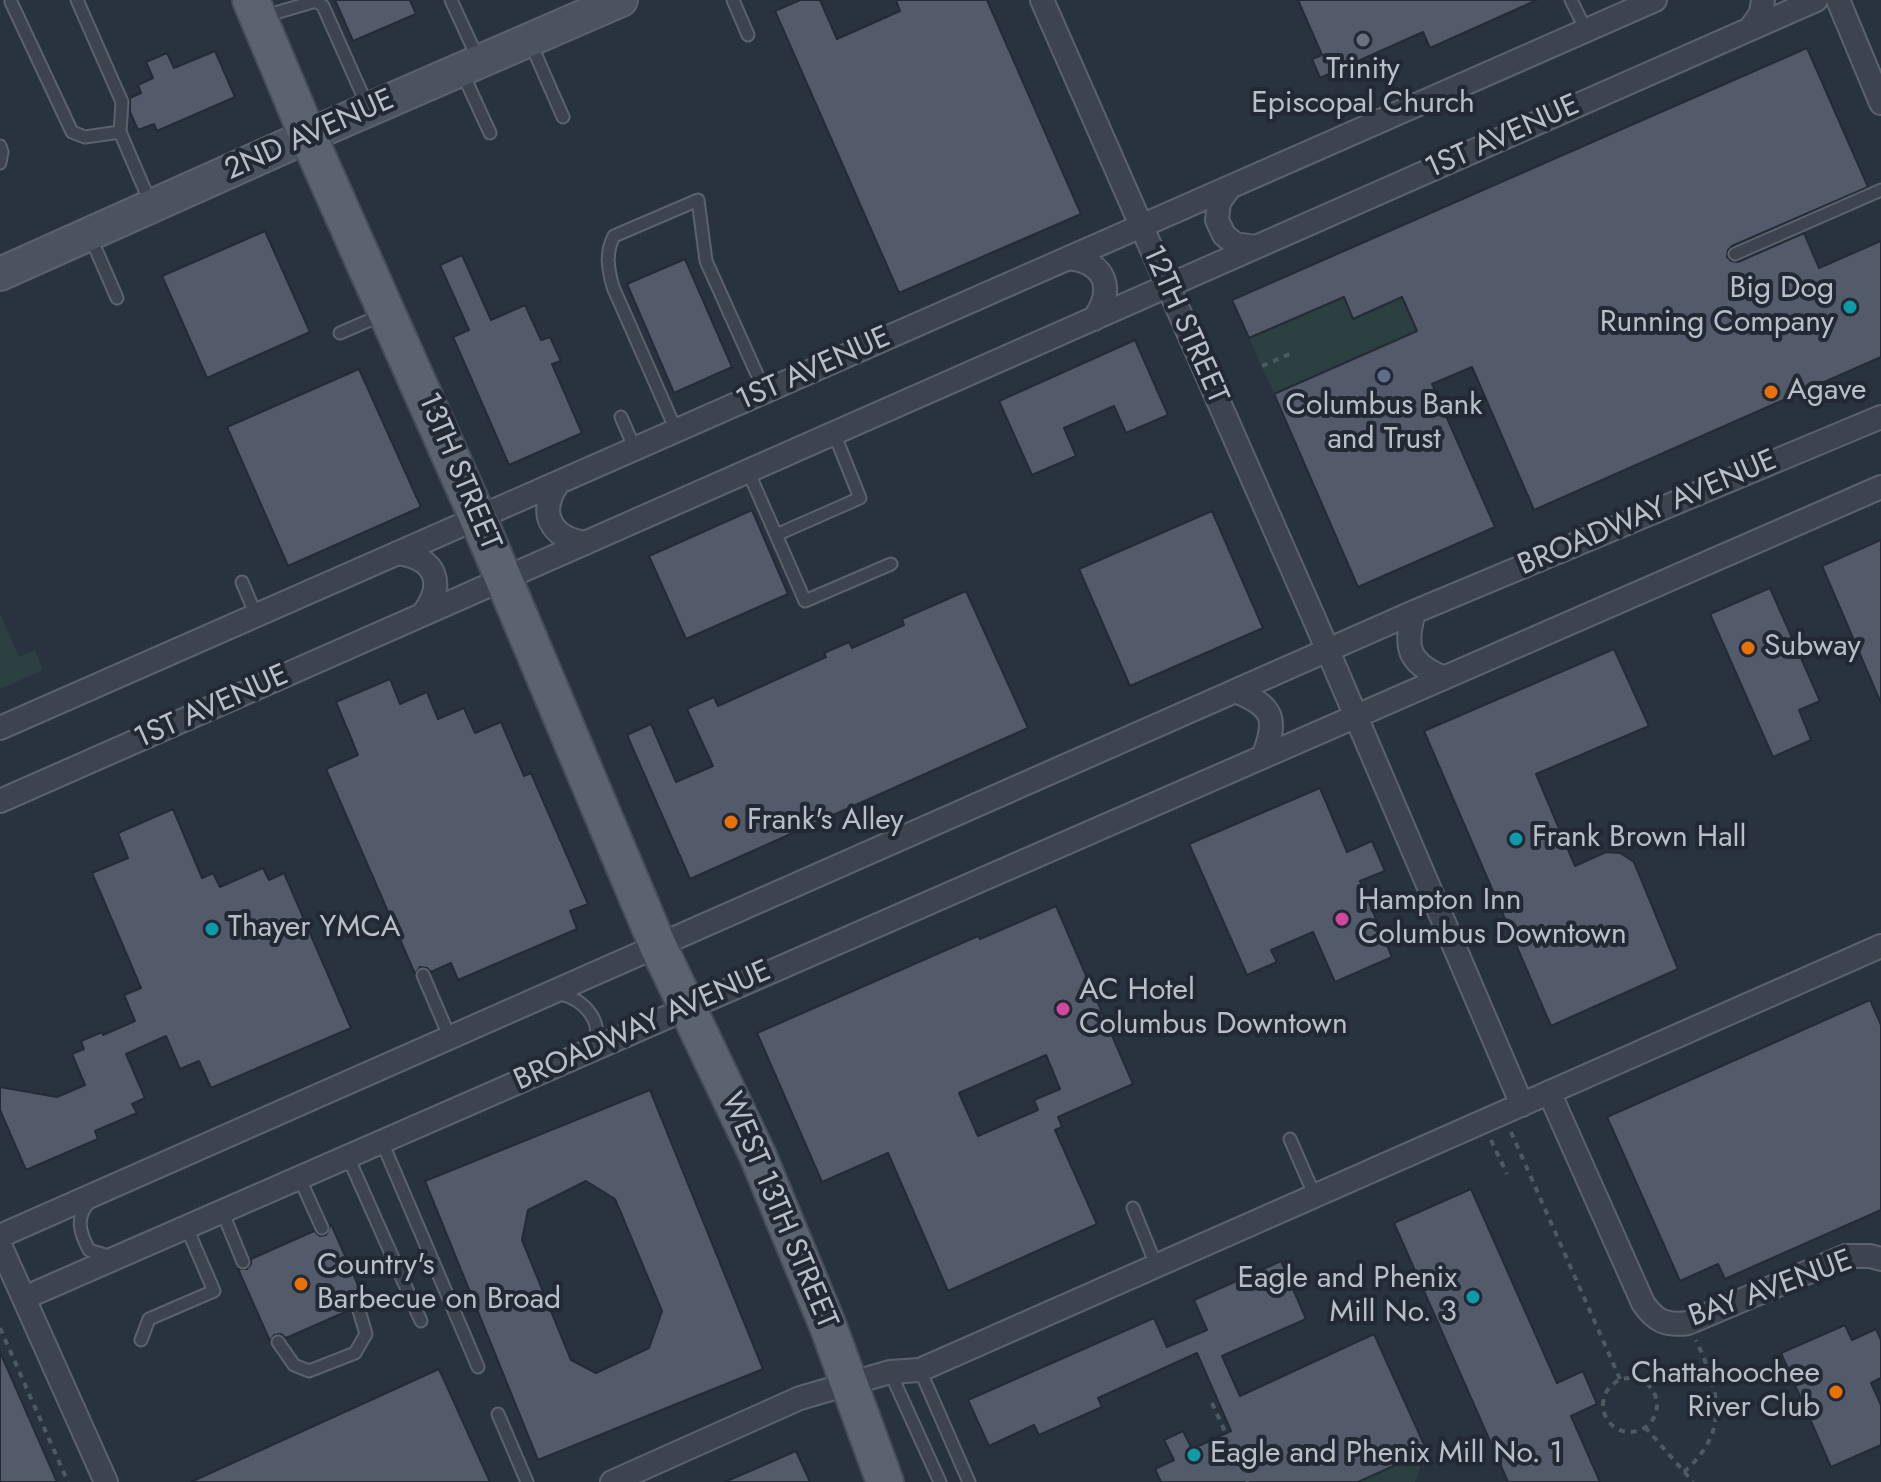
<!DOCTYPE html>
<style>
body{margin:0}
canvas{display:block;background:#29323f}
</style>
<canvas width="1881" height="1482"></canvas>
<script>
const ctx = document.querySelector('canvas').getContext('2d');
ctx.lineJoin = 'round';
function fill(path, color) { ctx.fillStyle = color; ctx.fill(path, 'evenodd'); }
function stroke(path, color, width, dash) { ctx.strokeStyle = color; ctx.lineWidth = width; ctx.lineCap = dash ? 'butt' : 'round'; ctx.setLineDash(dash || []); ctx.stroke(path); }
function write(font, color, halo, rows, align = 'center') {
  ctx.font = font + ' Jost,sans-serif'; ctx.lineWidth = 8; ctx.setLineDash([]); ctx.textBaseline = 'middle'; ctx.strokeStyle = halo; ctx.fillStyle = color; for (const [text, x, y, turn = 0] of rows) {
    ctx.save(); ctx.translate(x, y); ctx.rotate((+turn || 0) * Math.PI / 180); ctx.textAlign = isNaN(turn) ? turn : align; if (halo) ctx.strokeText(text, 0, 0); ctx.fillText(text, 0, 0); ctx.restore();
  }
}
fill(new Path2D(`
 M1344 297 1354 319 1402 297 1417 331 1274 394 1249 338Z
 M0 613 19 657 35 650 43 670 0 689Z
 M1417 1455 1421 1465 1415 1482H1358Z`), '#2c3f41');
const building = new Path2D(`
 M335 0H410L416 14 353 41Z
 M800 0H820L837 39 900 11 896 0H987L1081 214 899 293 775 11Z
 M1298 0H1537L1430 48 1423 32 1320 78 1312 59 1322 55Z
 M1807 48 1868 187 1732 246 1728 250 1727 257 1731 261 1738 262 1804 233 1819 268 1881 241V357L1534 510 1472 367 1432 384 1495 527 1358 587 1274 394 1417 331 1402 297 1353 319 1344 297 1249 338 1232 300Z
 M215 51 235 97 157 131 154 124 138 130 130 112V98L141 93 138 85 153 78 146 62 167 53 174 68Z
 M265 231 310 332 207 378 162 276Z
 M462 255 491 320 525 305 541 340 550 337 561 361 552 364 582 433 509 465 453 337 469 330 440 265Z
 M685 259 732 367 674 393 627 284Z
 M1135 340 1168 415 1126 433 1114 406 1064 428 1076 456 1032 475 999 401Z
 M359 369 421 507 288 566 227 427Z
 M752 510 788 594 686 639 649 556Z
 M1212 511 1263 628 1130 686 1079 569Z
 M1881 540V703L1822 566Z
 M1770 588 1820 701 1799 710 1811 740 1773 757 1710 614Z
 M966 591 1028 728 690 879 627 735 651 724 676 782 713 766 687 709 714 697 718 706 826 657 824 653 849 642 852 648 904 625 902 619Z
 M1614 649 1649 726 1536 774 1575 866 1606 852 1620 853 1634 862 1678 969 1551 1026 1424 731Z
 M390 679 400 704 427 692 438 719 464 708 475 733 501 722 524 776 531 773 588 904 570 911 577 929 458 980 451 963 431 972 427 968 420 967 415 974 326 769 358 755 336 702Z
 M1320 788 1347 852 1372 841 1385 871 1360 881 1392 957 1335 982 1313 932 1271 950 1277 962 1247 975 1189 844Z
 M173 809 202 878 213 873 220 887 263 868 269 880 284 873 351 1028 211 1088 199 1061 180 1069 166 1036 126 1054 145 1098 132 1104 137 1113 95 1131 98 1139 26 1170 0 1110V1087L57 1097 85 1085 72 1054 84 1049 81 1041 102 1032 103 1035 135 1021 124 995 141 988 92 873 128 858 118 833Z
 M1056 906 1133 1084 1058 1117 1062 1127 1055 1130 1097 1224 948 1291 888 1153 822 1182 757 1033 978 936 980 939ZM1046 1055 1060 1089 1034 1100 1038 1110 978 1136 959 1093Z
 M1870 1000 1881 1025V1210L1725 1279 1718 1264 1680 1281 1607 1117Z
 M650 1090 763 1369 538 1460 425 1181ZM586 1181 615 1199 662 1311 649 1348 596 1373 571 1360 522 1240 528 1210Z
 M1471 1189 1557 1383 1583 1371 1597 1404 1571 1416 1600 1482H1508L1394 1223Z
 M331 1224 366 1303 361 1299H355L350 1304V1310L286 1338 281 1334 274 1335 270 1341 238 1269H247L251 1264V1259L314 1231 320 1236 326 1235Z
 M1281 1261 1306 1319 1222 1356 1240 1396 1374 1334 1427 1451 1358 1482H1161L1155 1469 1174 1460 1164 1440 1183 1431 1192 1449 1231 1431 1197 1353 1098 1398 1102 1407 1039 1435 1034 1425 989 1446 968 1400 1154 1318 1167 1347 1207 1330 1194 1300Z
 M1845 1325 1852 1340 1876 1329 1881 1340V1378L1871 1383 1881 1405V1445L1831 1467 1781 1353Z
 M0 1352 57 1482H0Z
 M439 1369 490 1482H191Z
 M796 1451 810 1482H725Z`);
fill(building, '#535a69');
stroke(building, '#242b36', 2);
const service = new Path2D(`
 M77 0 122 102 120 132
 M451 0 479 61
 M733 0 748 35
 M1571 0 1586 30
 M11 2 72 132 85 137 120 132 150 202
 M265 16 316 1 323 6 367 105
 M531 44 563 117
 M462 72 490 133
 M0 146 2 152 0 163
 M90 236 117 298
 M1735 254 1881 190
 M340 333 384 314
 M621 417 635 449
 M676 430 613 287C608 269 605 253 614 236L698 200 706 261 765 392
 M748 471 805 601 891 564
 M776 535 860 498 834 433
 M242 582 256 615
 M423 975 450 1038
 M559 994C584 997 611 1029 587 1049
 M1290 1139 1314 1194
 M382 1142 478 1367
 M348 1157 421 1321
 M299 1177 322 1228
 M91 1201C74 1216 80 1233 89 1250L111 1257
 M1133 1208 1156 1265
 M222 1211 243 1262
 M141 1340 149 1319 214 1291 186 1226
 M278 1342 294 1365 309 1371 355 1353 366 1334 358 1307
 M920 1370 969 1482
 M890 1372 940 1482
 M498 1414 527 1482`);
const minor = new Path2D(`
 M1042 0 1313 616 1522 1105
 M1838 0 1881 103
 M1750 29 1761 13 1763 0
 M1230 187 1219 202 1217 220 1224 235 1235 244 1256 247
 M1068 258C1106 262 1115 289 1094 319
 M559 482C537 512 550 538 586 543
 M397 553C436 558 446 583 423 614
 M1414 612C1404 648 1408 663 1444 678
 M1235 691C1274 706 1278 719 1263 757
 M0 728 1655 0
 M0 801 1816 0
 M1549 1092 1643 1303C1655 1321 1666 1326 1688 1323L1846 1256H1870L1881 1259
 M0 1236 1414 612 1881 417
 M0 1245 106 1482
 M24 1298 1881 487
 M612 1482 800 1398 890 1372 920 1370 1881 946`);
const secondary = new Path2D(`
 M0 274 308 136 621 0`);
const primary = new Path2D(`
 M251 0 308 136 478 518 658 946 758 1156 828 1326 885 1482`);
stroke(service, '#5b626c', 15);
stroke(minor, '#5b626c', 26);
stroke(secondary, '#5b626c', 36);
stroke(primary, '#464d58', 40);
stroke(new Path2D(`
 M1262 366 1292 353
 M1511 1132 1620 1379
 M1491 1140 1507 1174
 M0 1328 68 1482
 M1603 1405a27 27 0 1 1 54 0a27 27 0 1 1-54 0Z
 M1212 1403 1248 1482
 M1645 1427 1693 1482
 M1684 1472C1731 1430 1719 1391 1696 1340`), '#4b5b5f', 4, [6, 6]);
stroke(service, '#3d444f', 11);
stroke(minor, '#3d444f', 22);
stroke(secondary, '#4b5361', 32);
stroke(primary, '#5b636f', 36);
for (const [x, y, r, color] of [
 [1363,40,8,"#6b7280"],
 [1850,307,8,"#0f9aa8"],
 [1384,376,8,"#5c6f8a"],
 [1771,392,8,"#e8710a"],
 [1748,648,8,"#e8710a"],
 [731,822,8,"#e8710a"],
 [1516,839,8,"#0f9aa8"],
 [1342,919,8,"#d1479c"],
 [212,929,8,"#0f9aa8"],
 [1063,1009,8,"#d1479c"],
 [301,1284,8,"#e8710a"],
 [1473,1297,8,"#0f9aa8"],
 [1836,1392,8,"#e8710a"],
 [1194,1455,8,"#0f9aa8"]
]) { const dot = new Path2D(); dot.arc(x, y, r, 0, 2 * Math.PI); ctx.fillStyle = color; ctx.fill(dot); stroke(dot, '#222934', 3); }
write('30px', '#b9bfc9', '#222934', [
 ["Trinity",1363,71,"center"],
 ["Episcopal Church",1363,105,"center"],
 ["Big Dog",1834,290,"right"],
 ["Running Company",1834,324,"right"],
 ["Agave",1787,392],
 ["Columbus Bank",1384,407,"center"],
 ["and Trust",1384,441,"center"],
 ["Subway",1764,648],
 ["Frank's Alley",747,822],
 ["Frank Brown Hall",1532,839],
 ["Hampton Inn",1358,902],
 ["Columbus Downtown",1358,936],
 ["Thayer YMCA",228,929],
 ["AC Hotel",1079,992],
 ["Columbus Downtown",1079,1026],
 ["Country's",317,1267],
 ["Barbecue on Broad",317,1301],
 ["Eagle and Phenix",1457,1280,"right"],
 ["Mill No. 3",1457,1314,"right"],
 ["Chattahoochee",1820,1375,"right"],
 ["River Club",1820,1409,"right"],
 ["Eagle and Phenix Mill No. 1",1210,1455]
], 'left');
write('30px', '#b9bfc9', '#222934', [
 ["2ND AVENUE",310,136,-24],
 ["1ST AVENUE",1503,138,-24],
 ["12TH STREET",1184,325,66],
 ["1ST AVENUE",814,370,-24],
 ["13TH STREET",458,472,67],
 ["BROADWAY AVENUE",1648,514,-23],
 ["1ST AVENUE",212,708,-24],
 ["BROADWAY AVENUE",643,1027,-24],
 ["WEST 13TH STREET",778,1211,67],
 ["BAY AVENUE",1771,1290,-20]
]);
</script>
